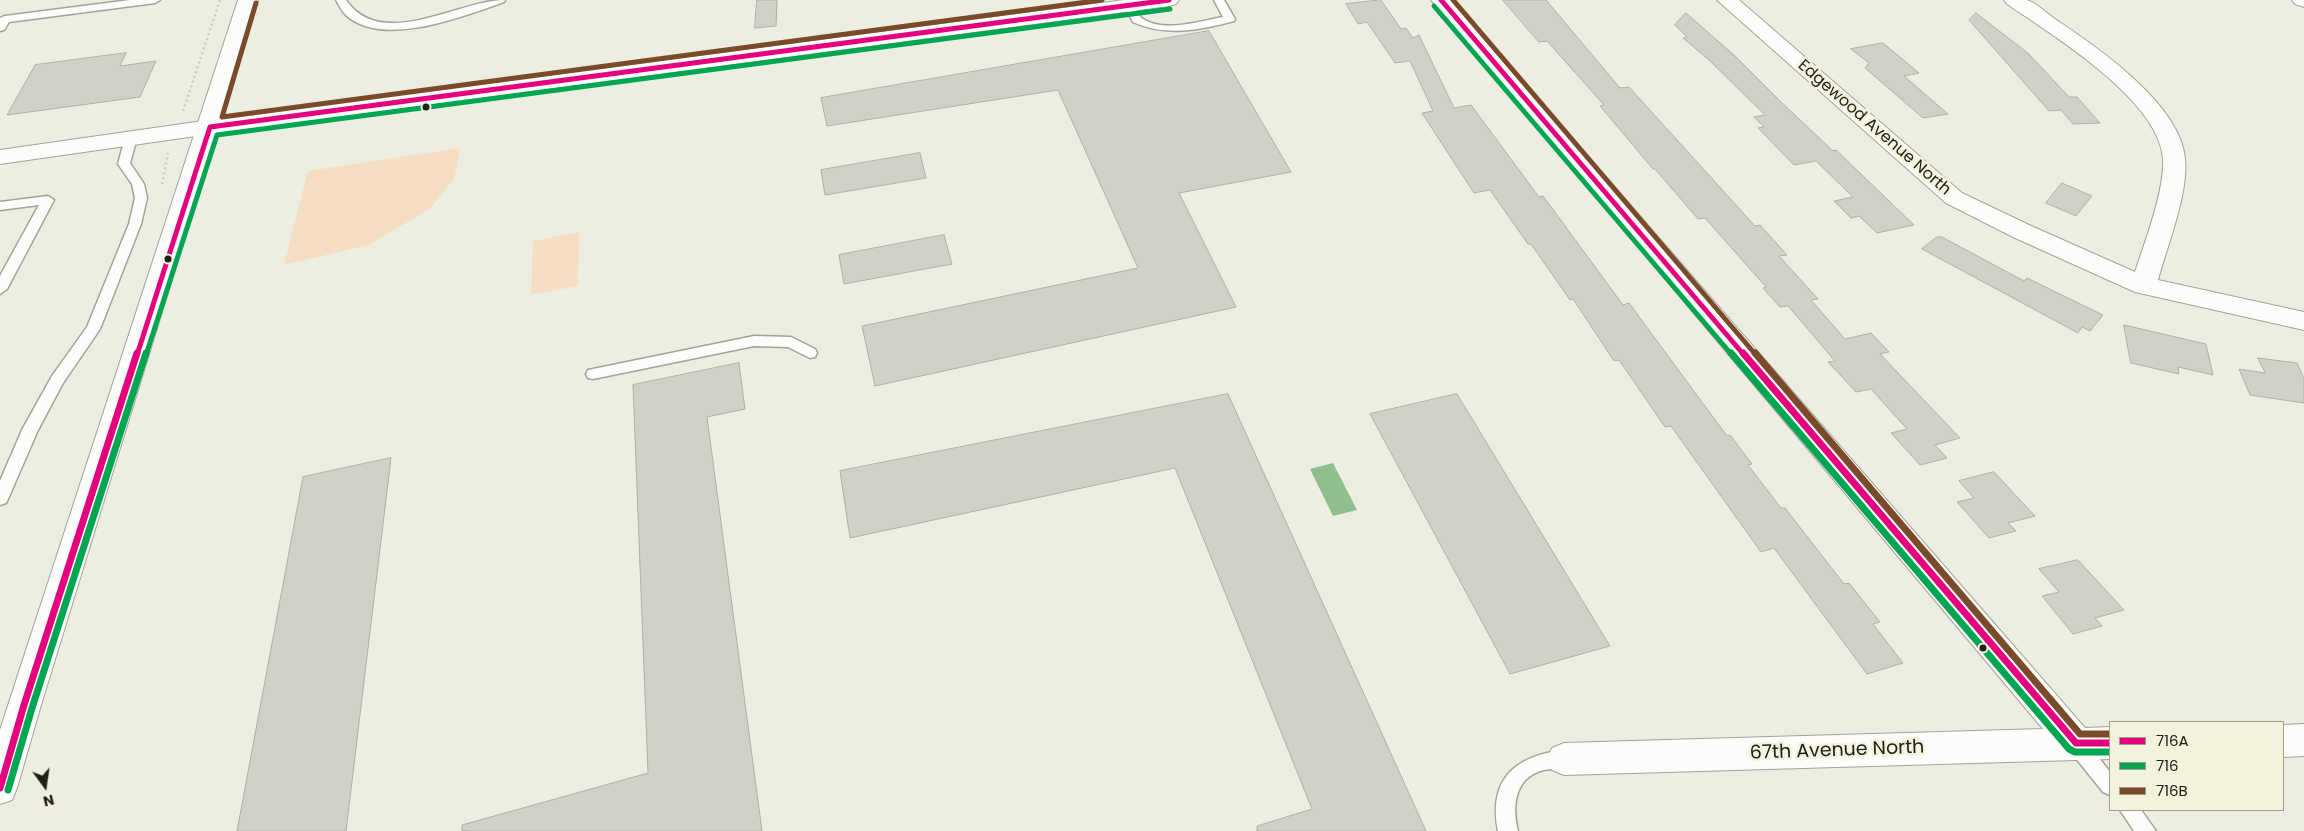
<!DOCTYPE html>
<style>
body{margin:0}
#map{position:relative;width:2304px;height:831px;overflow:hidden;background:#eeede2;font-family:Poppins,sans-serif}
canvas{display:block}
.legend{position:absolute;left:2109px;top:721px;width:175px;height:90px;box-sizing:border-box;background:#f3f2dd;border:1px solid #9f9e8f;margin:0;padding:6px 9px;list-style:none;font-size:15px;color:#212119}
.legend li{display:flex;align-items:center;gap:10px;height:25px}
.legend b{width:25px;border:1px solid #9f9e8f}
.north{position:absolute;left:20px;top:761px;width:50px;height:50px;-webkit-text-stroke:4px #f3f2dd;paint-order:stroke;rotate:166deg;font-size:14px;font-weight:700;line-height:20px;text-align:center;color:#212119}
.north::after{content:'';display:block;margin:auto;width:18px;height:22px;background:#212119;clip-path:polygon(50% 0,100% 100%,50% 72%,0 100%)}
</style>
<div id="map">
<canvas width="2304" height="831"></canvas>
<ul class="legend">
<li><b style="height:6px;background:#e5007d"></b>716A</li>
<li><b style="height:6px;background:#00a651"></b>716</li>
<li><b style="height:6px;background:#7a4b2a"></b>716B</li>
</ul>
<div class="north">N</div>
</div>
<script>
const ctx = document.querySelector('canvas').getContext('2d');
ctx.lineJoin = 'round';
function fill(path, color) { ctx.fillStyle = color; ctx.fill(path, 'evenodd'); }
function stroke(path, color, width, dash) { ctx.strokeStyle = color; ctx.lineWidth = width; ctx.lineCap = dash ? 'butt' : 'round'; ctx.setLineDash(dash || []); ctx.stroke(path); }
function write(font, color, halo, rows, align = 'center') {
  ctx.font = font + ' Poppins,sans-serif'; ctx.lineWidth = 5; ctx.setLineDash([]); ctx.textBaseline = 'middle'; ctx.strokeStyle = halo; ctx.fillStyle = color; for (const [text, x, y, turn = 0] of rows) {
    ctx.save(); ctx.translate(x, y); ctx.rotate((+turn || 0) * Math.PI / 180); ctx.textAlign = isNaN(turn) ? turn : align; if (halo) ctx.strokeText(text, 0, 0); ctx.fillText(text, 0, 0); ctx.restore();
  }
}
fill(new Path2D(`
 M460 148 454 179 430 209 368 245 284 265 308 171Z
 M579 232 578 286 531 295 533 241Z`), '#f6dec4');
fill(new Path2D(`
 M1333 463 1357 510 1333 516 1310 469Z`), '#90bf8f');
const building = new Path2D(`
 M757 0H777L776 26 755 28Z
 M1381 0 1401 29 1406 28 1413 38 1419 35 1454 108 1471 105 1539 197 1543 196 1623 305 1629 303 1727 436 1730 435 1752 464 1748 465 1781 508H1785L1844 584 1849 583 1880 622 1873 624 1903 663 1867 674 1774 548 1761 552 1671 426 1665 427 1619 360 1614 361 1573 299 1570 300 1531 244H1528L1490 190 1474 193 1422 113 1433 111 1410 61 1395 63 1367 22 1358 24 1346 4Z
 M1503 0H1546L1620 88 1629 87 1755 226 1760 225 1787 255 1779 256 1818 299 1811 300 1845 339 1871 333 1889 352 1880 354 1960 438 1935 445 1947 458 1920 465 1891 433 1907 429 1871 389 1856 392 1828 362 1835 361 1788 306 1780 307 1763 288 1766 287 1705 218 1698 219 1655 169H1653L1600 106 1604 105 1547 41 1539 42Z
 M1686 13 1734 55 1780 101 1833 151 1836 150 1914 225 1877 233 1859 216 1851 218 1834 201 1853 197 1816 161 1794 165 1758 128 1764 127 1754 117 1765 115 1709 60 1683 38 1687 37 1675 25Z
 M1976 13 2029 54 2069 97H2077L2100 123 2073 124 2061 110 2049 111 1969 20Z
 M1209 31 1291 172 1179 193 1236 307 875 386 862 326 1138 268 1058 90 827 126 821 98Z
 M1883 43 1919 73 1904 76 1948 114 1923 118 1865 68 1869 63 1851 49Z
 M126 53 120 66 156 61 140 97 7 115 35 65Z
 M920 153 926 178 825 195 821 170Z
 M2062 183 2092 196 2076 216 2046 203Z
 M944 235 952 264 844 284 839 255Z
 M1937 237H1942L2024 281 2027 278 2103 315 2090 331 2082 327 2078 333 1922 249Z
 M2124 325 2206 344 2213 375 2178 367 2179 374 2131 363Z
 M2258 358 2297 363 2304 378V403L2250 395 2239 369 2265 373Z
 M739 363 745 409 707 417 762 831H462V825L648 773 633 385Z
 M1228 394 1426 831H1257V826L1312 809 1175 468 850 538 840 471Z
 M1457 394 1610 646 1510 674 1370 414Z
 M391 458 346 831H237L303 477Z
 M1994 472 2035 516 2008 523 2016 531 1989 538 1957 502 1974 498 1959 481Z
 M2078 560 2124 610 2095 618 2102 626 2073 634 2042 596 2059 592 2039 569Z`);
fill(building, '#d0d0c8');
stroke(building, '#b0b0a8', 1);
const service = new Path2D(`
 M130 0H160L155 3 9 22 4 30 0 31V18L5 16Z
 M336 0H346C382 52 458 0 505 0L504 2C464 16 384 48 347 16 342 12 339 5 336 0Z
 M1214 0H1224L1235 19 1234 21C1201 30 1165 37 1133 22L1124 5 1125 3H1133C1136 8 1138 16 1143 19 1165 33 1200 21 1223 17Z
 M131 134 137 138 130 163 144 184 147 198 141 224 100 329 63 383 38 430 8 499 6 503 0 505V481L22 430 52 376 87 327 129 224 135 198 132 184 118 164 125 138Z
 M48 196 54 200 7 289 0 294V276L39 205 0 210V202Z
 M754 336 791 337 815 349 817 353 815 357 810 358 788 347 754 346 593 379 588 378 586 374 588 370 593 369Z
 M2077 736 2084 739 2110 772V795L2103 792 2070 751 2068 745 2070 739Z
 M1564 750 1571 753 1573 759 1571 765C1562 769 1553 768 1544 770 1514 777 1512 807 1518 831H1498C1488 779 1515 756 1564 750Z
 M2120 810H2141L2156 831H2134Z`);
const minor = new Path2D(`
 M1124 0H1179L1176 4 1169 6 210 134 0 164V150L210 120Z
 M1431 0H1452L2085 728 2110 727V759L1564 775 1552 770 1547 759 1552 748 1564 743 2043 729Z
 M1717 0H1739L1962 193 2029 225 2135 272C2145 241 2165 190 2163 158 2158 99 2052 35 2007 4L2004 0C2011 0 2021 0 2027 0 2037 3 2047 14 2055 19 2097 47 2180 104 2185 158 2189 193 2167 246 2158 280L2304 312V330L2135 292 2013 237 1946 203Z
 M2292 0H2304V7L2295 4Z
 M2304 724V756L2283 757V725Z`);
const tertiary = new Path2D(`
 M238 0H258L41 705 17 788 12 800 0 804V730Z`);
stroke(service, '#a4a39a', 3);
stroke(minor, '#a4a39a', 2);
stroke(tertiary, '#a4a39a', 2);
stroke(new Path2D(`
 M183 111 220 0
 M162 184 168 153`), '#cdcdc9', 2.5, [2, 3]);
fill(service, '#fcfcfb');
fill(minor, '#fcfcfb');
fill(tertiary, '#fcfcfb');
stroke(new Path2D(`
 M1441 0 1744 355
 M137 355 210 127 1169 0`), '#e5007d', 5);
stroke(new Path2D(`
 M1743 353 2076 743H2110
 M0 788 24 705 137 353`), '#e5007d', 7);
stroke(new Path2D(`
 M1434 6 1732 355
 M146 355 217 135 1170 9`), '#00a651', 5);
stroke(new Path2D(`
 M1731 353 2069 749 2075 752H2110
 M8 790 32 708 146 353`), '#00a651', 7);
stroke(new Path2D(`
 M1453 0 1756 355
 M256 3 222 117 1102 0`), '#7a4b2a', 5);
stroke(new Path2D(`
 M1755 353 2080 734H2110`), '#7a4b2a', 7);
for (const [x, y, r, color] of [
 [426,107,4.5,"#212119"],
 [168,259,4.5,"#212119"],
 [1983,648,4.5,"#212119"]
]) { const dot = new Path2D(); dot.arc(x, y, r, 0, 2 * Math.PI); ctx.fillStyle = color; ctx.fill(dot); stroke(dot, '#f3f2dd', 2); }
write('16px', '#212119', '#f3f2dd', [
 ["Edgewood Avenue North",1874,128,41]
]);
write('19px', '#212119', '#f3f2dd', [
 ["67th Avenue North",1837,751,-2]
]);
</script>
